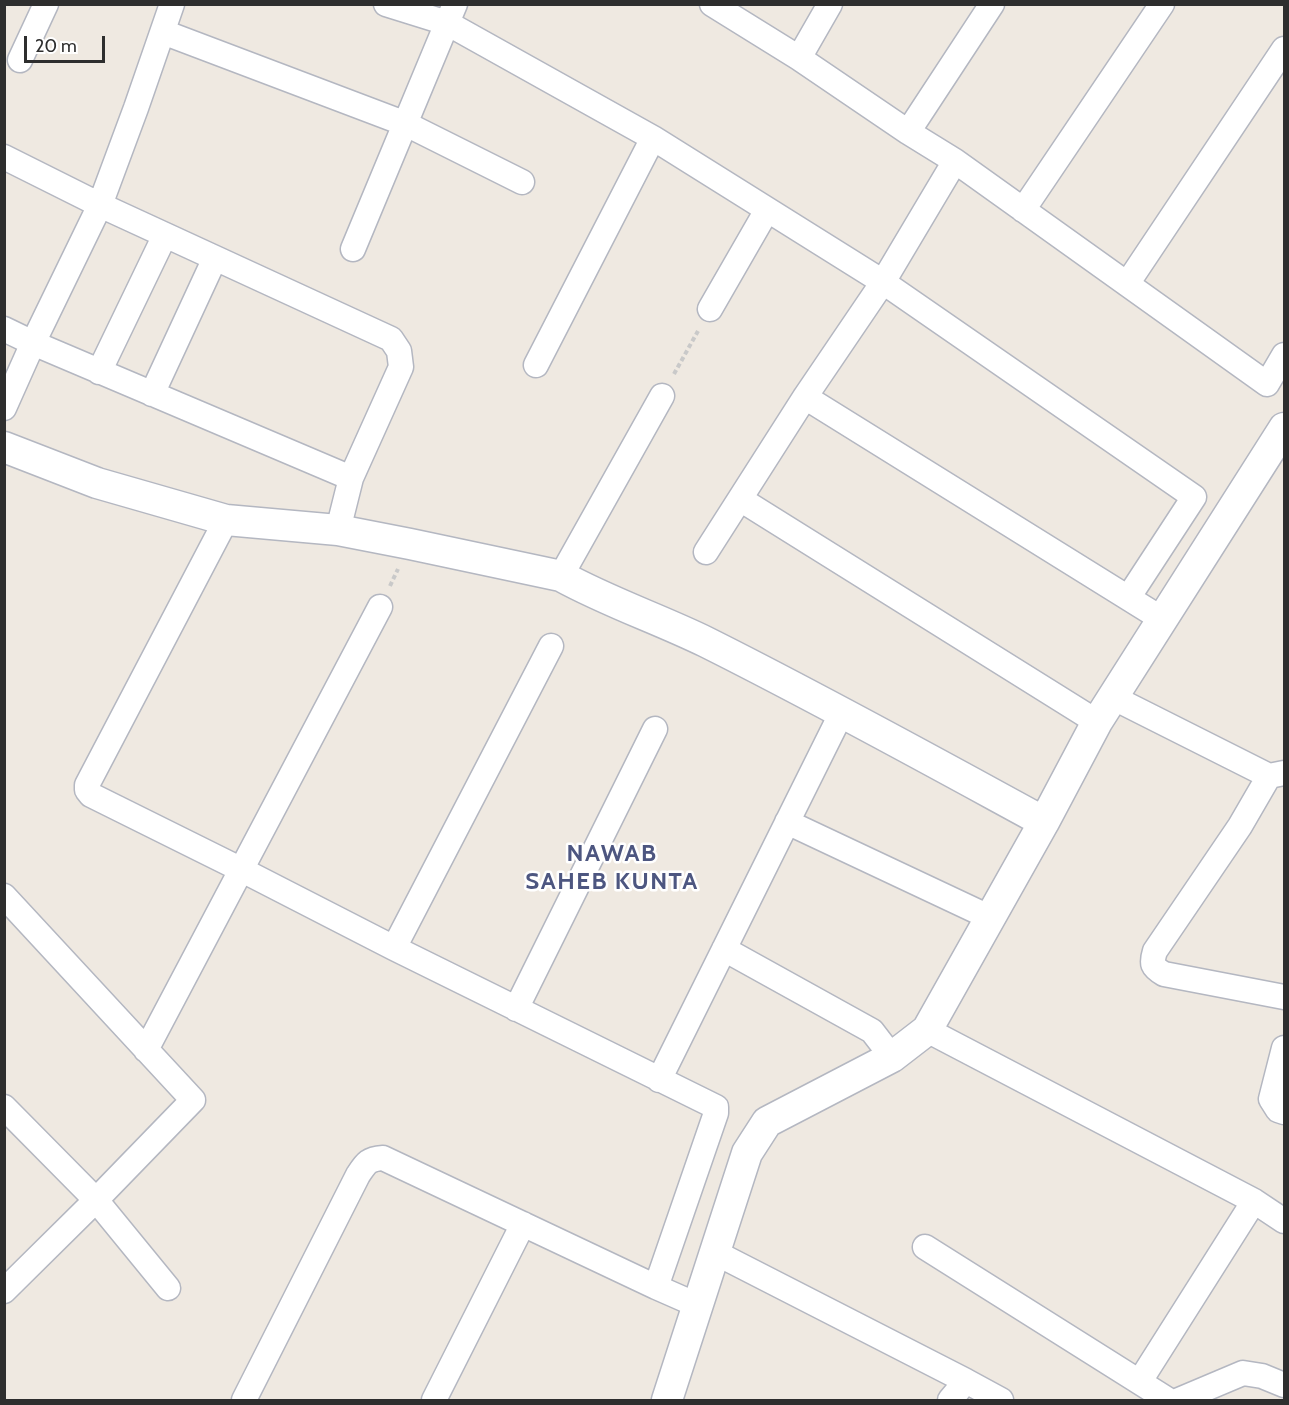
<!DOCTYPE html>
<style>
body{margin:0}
#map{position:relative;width:1289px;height:1405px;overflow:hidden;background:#efe9e1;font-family:Cabin,sans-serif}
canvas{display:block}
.frame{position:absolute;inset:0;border:6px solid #2e2e2e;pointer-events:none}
.scale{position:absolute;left:24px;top:36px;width:81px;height:27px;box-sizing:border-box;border:3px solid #2e2e2e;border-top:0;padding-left:8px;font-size:18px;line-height:21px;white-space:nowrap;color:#2e2e2e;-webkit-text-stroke:4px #fff;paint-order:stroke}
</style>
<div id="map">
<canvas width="1289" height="1405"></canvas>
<div class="frame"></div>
<div class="scale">20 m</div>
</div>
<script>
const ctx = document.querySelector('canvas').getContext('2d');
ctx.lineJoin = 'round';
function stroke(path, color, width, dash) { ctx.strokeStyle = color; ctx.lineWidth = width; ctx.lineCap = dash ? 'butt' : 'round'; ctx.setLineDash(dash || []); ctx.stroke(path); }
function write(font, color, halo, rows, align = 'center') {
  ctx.font = font + ' Cabin,sans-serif'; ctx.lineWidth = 5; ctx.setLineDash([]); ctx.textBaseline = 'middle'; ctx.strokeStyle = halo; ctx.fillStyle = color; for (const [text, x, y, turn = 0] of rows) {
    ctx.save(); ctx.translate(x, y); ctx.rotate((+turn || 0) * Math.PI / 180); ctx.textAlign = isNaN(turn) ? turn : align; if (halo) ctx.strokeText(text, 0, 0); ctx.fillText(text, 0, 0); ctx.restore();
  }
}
const minor = new Path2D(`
 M386 4 447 23 653 138 883 282 1194 497 1128 598
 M712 4 799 58 908 132 955 161 1267 384 1284 355
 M163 32 406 124 522 182
 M799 58 830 4
 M20 60 46 4
 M908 132 992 4
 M4 157 100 205 391 339 399 351 401 367 351 478 338 530
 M1023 210 1162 4
 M353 249 455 4
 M1127 284 1284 49
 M710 309 767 210
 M4 329 33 343 351 478
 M536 365 653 138
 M99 372 165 235
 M152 394 215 258
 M805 397 1162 619
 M4 408 33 343 100 205 136 108 172 4
 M740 499 1097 722
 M226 520 87 785V790L91 795 242 870 394 948 716 1107V1113L656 1287
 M706 552 805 397 883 282 955 161
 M561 576 662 396
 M1112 697 1269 776 1284 773
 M1269 776 1240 826 1155 951C1151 964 1152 967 1164 974L1284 997
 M787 822 991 918
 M4 896 193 1100 96 1200 4 1291
 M394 948 551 646
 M724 949 872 1031 892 1057
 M516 1009 655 729
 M927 1030 1254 1201 1284 1221
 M1284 1048 1271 1099 1278 1110 1284 1112
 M146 1050 380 607
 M659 1080 842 712
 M4 1107 96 1200 168 1288
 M925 1247 1168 1400
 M714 1252 966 1381 1001 1400
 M1140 1381 1254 1201
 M244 1400 358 1175C366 1163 368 1159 383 1158L656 1287 697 1305
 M434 1400 523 1224
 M950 1400 966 1381
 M1179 1400 1243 1373 1262 1376 1284 1385`);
const tertiary = new Path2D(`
 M4 447 97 483 226 520 338 530 410 544 561 576C608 602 659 619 706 642 820 699 932 761 1044 822
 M667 1400 747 1153 767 1122 892 1057 927 1030 1044 822 1097 722 1284 428`);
stroke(minor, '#b4b7c1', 27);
stroke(tertiary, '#b4b7c1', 33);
stroke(new Path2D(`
 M674 374 698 331
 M390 586 398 569`), '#c9c9c9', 4, [4.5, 3]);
stroke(minor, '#fff', 24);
stroke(tertiary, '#fff', 30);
ctx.letterSpacing = '1.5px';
write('bold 24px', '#4d5680', '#fff', [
 ["NAWAB",612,854],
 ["SAHEB KUNTA",612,882]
]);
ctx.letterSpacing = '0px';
</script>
